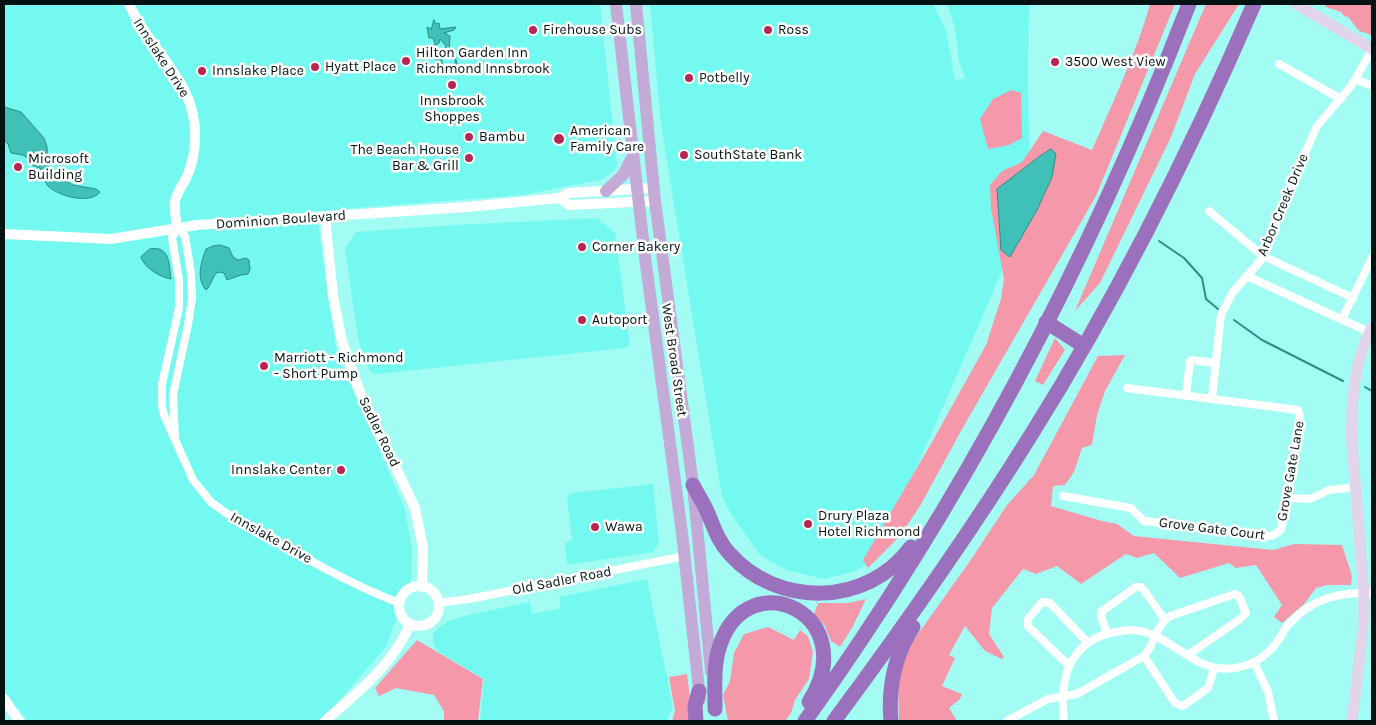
<!DOCTYPE html>
<style>
body{margin:0}
#map{position:relative;width:1376px;height:725px;overflow:hidden;background:#a2fcf3;font-family:Karla,sans-serif}
canvas{display:block}
.frame{position:absolute;inset:0;border:5px solid #001211;pointer-events:none}
</style>
<div id="map">
<canvas width="1376" height="725"></canvas>
<div class="frame"></div>
</div>
<script>
const ctx = document.querySelector('canvas').getContext('2d');
ctx.lineJoin = 'round';
function fill(path, color) { ctx.fillStyle = color; ctx.fill(path, 'evenodd'); }
function stroke(path, color, width, dash) { ctx.strokeStyle = color; ctx.lineWidth = width; ctx.lineCap = dash ? 'butt' : 'round'; ctx.setLineDash(dash || []); ctx.stroke(path); }
function write(font, color, halo, rows, align = 'center') {
  ctx.font = font + ' Karla,sans-serif'; ctx.lineWidth = 5; ctx.setLineDash([]); ctx.textBaseline = 'middle'; ctx.strokeStyle = halo; ctx.fillStyle = color; for (const [text, x, y, turn = 0] of rows) {
    ctx.save(); ctx.translate(x, y); ctx.rotate((+turn || 0) * Math.PI / 180); ctx.textAlign = isNaN(turn) ? turn : align; if (halo) ctx.strokeText(text, 0, 0); ctx.fillText(text, 0, 0); ctx.restore();
  }
}
fill(new Path2D(`
 M4 4H600L617 164 612 173 600 180 522 195 316 211 337 353 404 507 412 548 411 585 394 625 386 647 321 721H28L4 691Z
 M650 4H933L946 30 955 80 965 78 959 61 955 28 947 4H1029L1028 72 1030 207 878 556 856 571 824 579 786 570 760 555 731 514 722 497 661 125Z
 M597 218 615 233 630 345 625 348 376 374 370 372 358 339 345 249 356 232 455 225Z
 M653 484 659 543 653 552 567 565 565 543 572 540 567 497 572 493Z
 M647 579 673 708 666 721H480L484 679 439 652 433 644V633L440 627 448 621 464 616 530 602 532 614 561 608 559 597Z`), '#73f9ef');
fill(new Path2D(`
 M1150 4H1175L1096 196 961 431 920 506 899 537 868 568 863 560 932 442 986 345 1001 299 1004 279 991 209 990 185 1002 171 1022 162 1043 131 1092 150C1113 102 1136 54 1150 4Z
 M1206 4H1239L1195 74 1171 137 1100 283 1075 311Z
 M1324 4H1355L1356 5 1372 4V35L1359 31 1348 17 1344 16 1341 12 1326 7Z
 M1011 90 1021 93 1022 138 1009 145 988 149 980 119 993 99Z
 M1055 338 1065 350 1043 385 1035 381Z
 M1125 355 1105 391 1097 415 1092 445 1082 448 1074 472 1065 485 1053 486 1051 506 1102 521 1117 524 1134 536 1273 550 1294 544 1342 545 1352 576 1351 585H1327L1316 588 1305 603 1282 623 1274 617 1282 605 1256 565 1236 568 1229 563 1180 578 1154 553 1137 558 1126 554 1081 584 1057 566 1036 574 1023 569 992 608 989 634 1004 657 1002 659 985 651 965 626 949 655 955 658 942 686 962 694 960 699 949 708 957 721H899L898 684 904 661 913 641 970 561 1007 505 1034 475 1098 356Z
 M866 599 852 628 840 647 831 641 825 626 814 614 818 603H848Z
 M768 627 794 640 800 630 808 636 813 652 809 679 795 700 791 713 785 721H728L723 695 730 681 734 653 744 634Z
 M417 640 483 679 478 721H444V711L434 695 396 688 379 696 375 688Z
 M687 674 692 715 691 721H672L675 711 669 677Z`), '#f599aa');
const water = new Path2D(`
 M434 20 436 24 439 23 440 29 456 27 454 30 444 33 450 36 449 52 455 56 457 64 456 66H451L455 64V58L444 54 446 46 440 39 439 43 433 48C434 59 437 54 442 58V63L447 68 445 69C439 65 435 58 431 52V48L435 44 433 38H429L427 27 431 29Z
 M4 107 21 112 44 138 47 147 48 169 50 173 73 185 96 189 100 192C90 205 58 196 48 186 44 181 42 174 40 168L32 165C27 154 22 155 11 153L8 144 4 140Z
 M1051 149 1056 154 1052 177 1037 210 1010 257 1001 250 997 189 1036 159Z
 M220 245 229 248 233 257 238 260 246 258 249 260 250 269 248 274 241 275 227 280 224 273 218 272C212 276 212 285 206 290 196 279 201 262 206 249L213 246Z
 M150 249C170 245 169 264 171 279 160 277 144 268 141 257Z`);
fill(water, '#40c1b8');
stroke(water, '#2d8c86', 1);
stroke(new Path2D(`
 M1159 241 1184 258 1202 278 1206 299 1218 309
 M1234 320 1262 340 1343 381
 M1365 387 1372 391`), '#2d8c86', 2);
stroke(new Path2D(`
 M1279 64 1341 99
 M1356 79 1372 86
 M1209 211 1263 256 1353 298
 M1247 276 1369 332
 M1342 319 1372 258
 M1186 395 1190 361 1191 360 1215 363
 M1212 398 1221 315 1233 292 1261 260 1295 176 1317 126 1351 86 1372 50
 M175 439 173 395 188 325 192 299 191 273 185 236 177 228 172 238 179 280V308L162 384V406L164 415 193 480 211 502 226 513C283 545 338 579 399 603
 M1063 496 1131 508 1144 521 1271 536 1277 533 1281 529 1288 498 1300 416 1298 410 1127 388
 M1288 498 1310 499 1329 490 1356 487
 M438 603 469 599 685 556
 M1107 634 1102 619 1101 612 1136 587H1141L1144 590 1165 620
 M1144 656 1175 703 1183 706 1208 688 1214 669
 M1254 662 1268 692 1274 721
 M1070 664 1065 662 1028 626V619L1042 602 1050 603 1088 643
 M1007 721 1048 699 1077 694 1144 656C1155 644 1155 626 1170 616L1235 594 1239 596 1246 613 1240 619 1188 655
 M1064 721C1061 696 1062 669 1080 650 1088 641 1098 636 1110 633 1117 632 1125 630 1132 630 1174 632 1196 681 1244 666 1258 662 1269 653 1277 642 1282 636 1284 628 1290 623 1312 598 1340 592 1372 593`), '#fff', 8);
stroke(new Path2D(`
 M129 4C150 52 198 82 195 139 195 152 192 165 187 176 183 185 177 192 175 201 174 210 176 219 177 228
 M559 198 569 205 655 201
 M325 217 333 296 342 341 359 390 415 508 423 547 422 587
 M4 234 111 239 197 225 467 207 559 198 568 193 653 188
 M399 606a20 20 0 1 1 40 0a20 20 0 1 1-40 0Z
 M4 699 19 721
 M325 721C360 690 390 668 410 625`), '#fff', 10);
stroke(new Path2D(`
 M1296 4 1372 49
 M1352 721 1363 628 1364 593 1352 444C1351 405 1353 362 1372 327`), '#e1d4eb', 11);
stroke(new Path2D(`
 M616 4 645 257 682 533 700 699
 M636 4 655 201 693 485 711 671
 M606 191 623 175 633 156`), '#c3aad7', 12);
stroke(new Path2D(`
 M1046 322 1084 346
 M693 485C697 493 702 501 706 509 713 524 717 540 729 553 777 608 867 607 911 547
 M715 709C715 688 713 665 720 645 749 560 864 616 809 702
 M696 721 695 706 699 691
 M805 721C963 501 1091 257 1189 4
 M834 721C903 628 970 533 1031 435 1117 298 1190 152 1254 4
 M891 721C888 688 895 655 913 627`), '#9b71bd', 15);
for (const [x, y, r, color] of [
 [533,30,5,"#b62653"],
 [768,30,5,"#b62653"],
 [406,61,5,"#b62653"],
 [1055,62,5,"#b62653"],
 [315,67,5,"#b62653"],
 [202,71,5,"#b62653"],
 [689,78,5,"#b62653"],
 [452,85,5,"#b62653"],
 [469,137,5,"#b62653"],
 [559,139,6,"#b62653"],
 [684,155,5,"#b62653"],
 [469,158,5,"#b62653"],
 [18,167,5,"#b62653"],
 [582,247,5,"#b62653"],
 [582,320,5,"#b62653"],
 [264,366,5,"#b62653"],
 [341,470,5,"#b62653"],
 [808,524,5,"#b62653"],
 [595,527,5,"#b62653"]
]) { const dot = new Path2D(); dot.arc(x, y, r, 0, 2 * Math.PI); ctx.fillStyle = color; ctx.fill(dot); stroke(dot, '#fff', 2); }
write('14px', '#001211', '#fff', [
 ["Firehouse Subs",543,30],
 ["Ross",778,30],
 ["Hilton Garden Inn",416,53],
 ["Richmond Innsbrook",416,69],
 ["3500 West View",1065,62],
 ["Hyatt Place",325,67],
 ["Innslake Place",212,71],
 ["Potbelly",699,78],
 ["Innsbrook",452,101,"center"],
 ["Shoppes",452,117,"center"],
 ["American",570,131],
 ["Family Care",570,147],
 ["Bambu",479,137],
 ["The Beach House",459,150,"right"],
 ["Bar & Grill",459,166,"right"],
 ["SouthState Bank",694,155],
 ["Microsoft",28,159],
 ["Building",28,175],
 ["Corner Bakery",592,247],
 ["Autoport",592,320],
 ["Marriott - Richmond",274,358],
 ["- Short Pump",274,374],
 ["Innslake Center",331,470,"right"],
 ["Drury Plaza",818,516],
 ["Hotel Richmond",818,532],
 ["Wawa",605,527]
], 'left');
write('14px', '#001211', '#fff', [
 ["Innslake Drive",161,58,57],
 ["Arbor Creek Drive",1283,205,-67],
 ["Dominion Boulevard",281,220,-4],
 ["West Broad Street",674,360,82],
 ["Sadler Road",379,432,64],
 ["Grove Gate Lane",1291,471,-80],
 ["Grove Gate Court",1212,529,7],
 ["Innslake Drive",271,538,29],
 ["Old Sadler Road",562,581,-11]
]);
</script>
